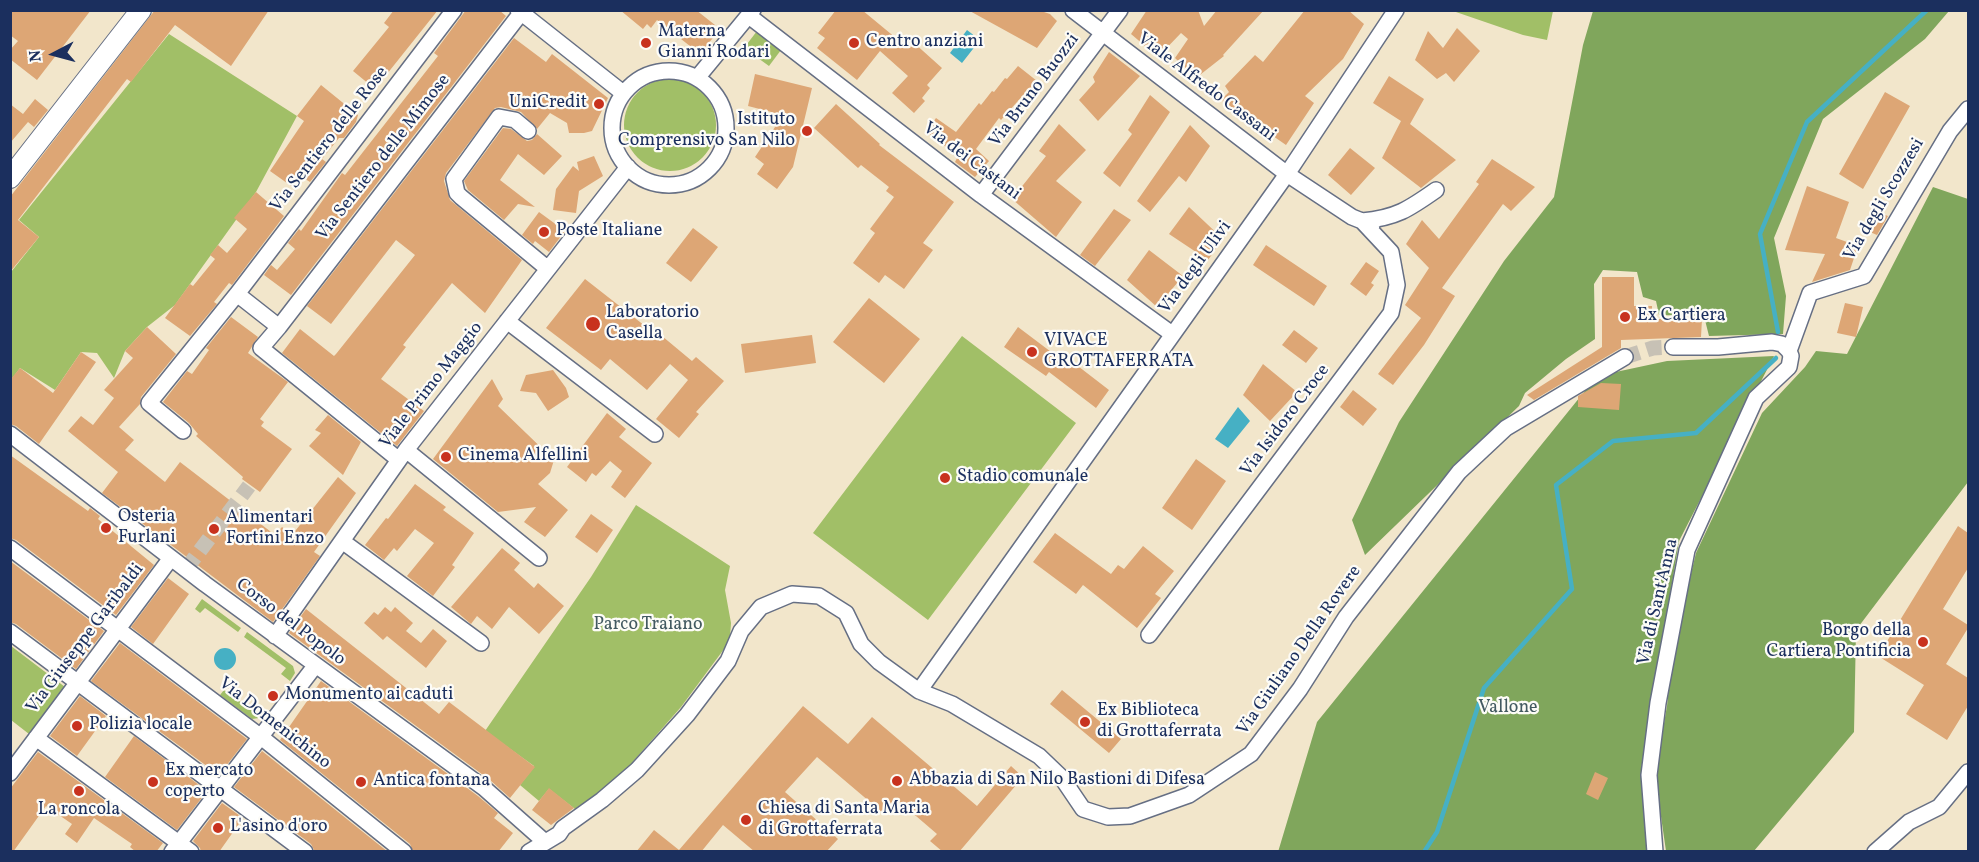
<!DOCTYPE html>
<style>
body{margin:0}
#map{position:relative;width:1979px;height:862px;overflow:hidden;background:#f2e6cb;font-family:Vollkorn,serif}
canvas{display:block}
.frame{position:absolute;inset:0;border:12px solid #1b2f5e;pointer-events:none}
.north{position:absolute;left:24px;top:24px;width:60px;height:60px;-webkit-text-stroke:4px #fdfcf7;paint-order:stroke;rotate:264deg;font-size:16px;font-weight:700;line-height:24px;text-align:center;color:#1b2f5e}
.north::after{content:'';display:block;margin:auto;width:21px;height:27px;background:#1b2f5e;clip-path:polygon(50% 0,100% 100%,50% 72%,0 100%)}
</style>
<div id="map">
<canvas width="1979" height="862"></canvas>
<div class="frame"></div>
<div class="north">N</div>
</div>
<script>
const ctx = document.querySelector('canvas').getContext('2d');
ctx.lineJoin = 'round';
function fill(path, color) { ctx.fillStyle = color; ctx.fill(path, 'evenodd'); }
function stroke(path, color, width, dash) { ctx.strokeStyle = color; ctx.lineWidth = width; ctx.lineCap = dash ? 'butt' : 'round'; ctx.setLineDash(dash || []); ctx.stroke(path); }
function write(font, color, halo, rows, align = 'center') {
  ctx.font = font + ' Vollkorn,serif'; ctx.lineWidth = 4.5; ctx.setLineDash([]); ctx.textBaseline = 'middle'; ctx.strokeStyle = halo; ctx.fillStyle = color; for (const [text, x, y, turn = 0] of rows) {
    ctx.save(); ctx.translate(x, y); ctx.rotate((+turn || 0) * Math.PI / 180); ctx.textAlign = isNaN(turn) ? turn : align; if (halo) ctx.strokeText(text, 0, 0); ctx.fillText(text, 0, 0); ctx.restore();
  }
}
fill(new Path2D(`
 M1453 11 1553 10V11L1547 40 1523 35Z
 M757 31 781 50 769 66 744 48Z
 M169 34 297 116 256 192 175 305 147 327 125 351 114 378 97 353 81 352 55 390 20 368 11 380V272L39 237 19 220Z
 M624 125a46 46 0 1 1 92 0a46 46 0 1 1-92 0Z
 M962 336 1076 423 928 620 813 533Z
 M636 505 730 566 725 590 731 623 730 638 727 645 681 707 630 765 583 806 580 805 575 809 549 789 539 801 520 785 534 766 485 731 591 577Z
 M202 599 241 628 238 632 205 608 200 613 195 609Z
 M247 632 293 666 295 673 290 681 281 674 286 668 244 637Z
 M11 646 65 687 29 734 11 720Z
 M224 690 252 710 256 705 266 712 259 718 252 719 220 695Z`), '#a1bf67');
fill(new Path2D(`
 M1593 11H1949L1925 39 1823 119 1774 238 1786 296 1783 334 1709 336 1704 316 1659 315 1656 301 1643 297 1637 272 1603 270 1594 284 1595 339 1566 359 1525 393 1519 406 1365 555 1352 520 1399 422 1504 261 1554 197 1583 45Z
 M1933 187 1968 199V482L1856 630 1854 732 1754 851H1666L1655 775 1667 706 1673 648 1696 553 1762 413 1805 367 1816 351 1847 354Z
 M1774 356 1679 541 1641 770 1653 851 1278 852 1317 722 1597 376 1667 361Z`), '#80a65c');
fill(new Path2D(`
 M967 30 980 40 962 63 950 53Z
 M1238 407 1250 421 1228 448 1215 439Z
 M214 659a11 11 0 1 1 22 0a11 11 0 1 1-22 0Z`), '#46b0c4');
stroke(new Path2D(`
 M1778 332 1760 234 1807 122 1927 10
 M1424 852 1437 832 1484 688 1572 589 1556 485 1613 441 1696 433 1776 358`), '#46b0c4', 4.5);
fill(new Path2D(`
 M10 10H91L37 80 10 59V50L18 41 10 35Z
 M155 10H269L231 66 175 25 131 82 127 79 18 220 39 237 10 272V197Z
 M394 10H438L375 89 353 71 389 27 384 23Z
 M466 10H499L506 16 291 295 264 275 271 265 277 270 295 249 288 243 299 229 301 231 342 173 345 175 438 56 434 53Z
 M620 10H696L715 25 711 30 716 34 700 54 657 20 651 28 647 24 643 29Z
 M836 10H862L908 48 913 42 942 68 927 85 930 88 922 98 925 101 914 113 892 93 908 76 880 51 857 80 817 48 825 38 818 33Z
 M968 10H1038L1050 14 1057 21 1037 48Z
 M1147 10H1198L1204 26 1217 10H1264L1223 55 1224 56 1196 78 1175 58 1188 39 1181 33 1158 57 1131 34Z
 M1305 10H1348L1364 24 1343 59 1305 96 1314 103 1286 145 1221 100 1229 92 1225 86 1255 55 1263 62Z
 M1457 28 1480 51 1454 82 1446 73 1437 79 1415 60 1428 31 1443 48Z
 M514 38 546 62 552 54 608 98 592 131 584 133H569L567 123 550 113 537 129 521 112 501 107 495 108 446 173 444 181 450 200 522 260 485 313 452 283 403 345 406 347 381 379 424 411 397 446 282 353 300 329 334 356 336 354 415 255 396 240 331 324 307 306Z
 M1109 52 1140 76 1098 121 1079 100 1095 82 1093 77Z
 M1018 66 1037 81 1027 95 1025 93 1001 120 999 118 976 149 989 161 975 177 955 162 958 156 926 132 936 118 956 132 979 103 981 105 992 91 994 92 1005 78 1007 79Z
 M755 74 812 88 793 167 777 189 757 174 764 164 755 157 783 115 748 106Z
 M1389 76 1424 99 1410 124 1456 160 1421 188 1382 158 1401 121 1373 103Z
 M321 85 358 115 356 122 344 138H339L322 159 326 162 310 182 302 177 294 188 270 171 304 121 297 116Z
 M1885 92 1910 106 1863 189 1839 174Z
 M1150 95 1170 112 1120 187 1103 173 1132 134 1128 130Z
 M35 99 48 110 34 127 28 122 10 143V104L23 114Z
 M836 104 880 144 879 145 954 202 923 243 933 250 904 289 885 275 879 283 853 263 875 233 870 229 894 197 886 191 889 187 861 165 858 168 814 128Z
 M1059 124 1086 150 1056 181 1082 202 1056 237 1012 199 1046 156 1039 151Z
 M1190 125 1210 146 1186 182 1179 176 1150 212 1137 201Z
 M503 128 511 129 527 141 532 140 537 134 562 156 544 175 518 154 500 180 535 207 518 204 504 220 468 190 464 181Z
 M1350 148 1375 168 1351 195 1328 175Z
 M594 156 603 176 579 191 576 213 553 210 556 189 573 166 579 171 577 162Z
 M1492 159 1535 187 1511 211 1503 204 1468 252 1442 288 1455 296 1424 345 1393 385 1378 374 1421 318 1405 305 1429 268 1406 244 1422 220 1439 239 1479 184 1476 182Z
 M1807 186 1849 202 1836 238 1858 246 1850 270 1812 282 1825 254 1785 250Z
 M256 192 284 216 232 285 229 283 214 302 217 304 190 336 165 318 190 284 193 286 215 259 210 255 218 245 227 253 247 229 234 218Z
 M1189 207 1223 239 1208 260 1169 234Z
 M1114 209 1131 220 1095 266 1080 255Z
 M539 212 565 231 549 252 535 241 533 244 522 235Z
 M1880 213 1888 216 1877 235 1870 232Z
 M693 228 718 247 691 282 666 263Z
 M1266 245 1327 286 1314 306 1253 265Z
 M1149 250 1183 276 1157 307 1127 280Z
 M1366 262 1379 271 1371 283 1374 285 1366 296 1350 284Z
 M1602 277H1634V306H1652V319H1702L1701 337 1621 340V348L1534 400 1527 395 1602 347Z
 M585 279 654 333 656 331 692 361 696 357 724 381 696 412 699 414 679 438 656 419 688 380 670 364 647 390 610 359 601 370 546 328Z
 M869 298 920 339 884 383 833 342Z
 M1845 303 1863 307 1856 337 1837 333Z
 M231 317 258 337 248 353 288 382 260 419 264 422 261 426 292 449 260 492 242 479 243 477 196 436 198 434 189 423 163 402 187 371 192 374 209 350 206 348Z
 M147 327 176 354 141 397 140 404 119 427 134 440 125 450 165 482 180 462 275 535 282 527 292 535 338 477 356 493 314 552 320 556 273 622 102 493 118 472 68 431 81 416 93 425 114 398 104 390 133 358 125 351Z
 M1018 327 1071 367 1074 363 1109 390 1096 408 1049 372 1046 376 1004 347Z
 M1294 330 1318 348 1306 363 1282 345Z
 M812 335 816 363 745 373 741 344Z
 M81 352 96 362 39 444 16 426 10 424V380L20 368 53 393Z
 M1263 364 1297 392 1270 421 1243 395Z
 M553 370 566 388 569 397 548 411 536 393 520 391 526 375Z
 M492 379 503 399 498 406 554 460 550 473 538 484 568 510 545 537 524 522 536 507 498 512 433 459Z
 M1601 383 1621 384 1619 410 1578 407V396Z
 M1353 390 1377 409 1363 426 1340 407Z
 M607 413 626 429 619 437 652 463 625 498 611 487 622 471 610 461 596 476 592 473 586 482 567 467Z
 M328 415 361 442 343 475 309 446 321 433 315 430Z
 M10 455 88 511 90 508 100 516 98 519 154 565 116 615 16 540 10 538Z
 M1196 459 1226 481 1192 530 1162 508Z
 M415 484 446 507 443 510 474 533 452 565 455 567 433 596 407 576 434 543 415 529 397 551 394 548 384 560 365 545 386 518 388 519Z
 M591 514 613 530 597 553 575 537Z
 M1958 526 1968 533V568L1943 609 1968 625V628L1946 664 1968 678V706L1947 740 1906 714 1924 685 1878 656Z
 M1055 533 1111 574 1118 565 1124 569 1143 546 1174 571 1155 594 1161 598 1137 628 1083 585 1076 594 1033 562Z
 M502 548 520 563 514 570 534 588 538 583 564 606 539 634 509 607 492 629 477 616 471 624 451 607Z
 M10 561 104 631 76 669 16 624 10 622Z
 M168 578 189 594 153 644 131 627Z
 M385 607 391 612 395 607 413 623 406 631 421 643 433 629 447 641 426 668 387 636 383 640 364 623 374 612 378 615Z
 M306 609 439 714 449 702 535 767 510 798 490 780 289 633Z
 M120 643 247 739 219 775 91 681Z
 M321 681 478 796 498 813 494 818 513 833 498 852H413L410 844 280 740Z
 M1062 690 1121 739 1109 753 1050 704Z
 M80 696 106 716 77 756 50 736Z
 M803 706 848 744 872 717 977 806 1011 766 1023 777 959 852H943L930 841 937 834 895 798 883 813 817 757 785 792 838 839 826 852H755L723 825 701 852H636L654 830 679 850Z
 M134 736 207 791 177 830 105 777Z
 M262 751 388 852H315L311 844 234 787Z
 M38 752 163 843 156 852H136L130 847 132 844 94 818 77 843 65 834 72 824 46 806 13 852H10V789Z
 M1595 772 1608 778 1598 800 1586 794Z
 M549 788 574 808 551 825 532 810Z
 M222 803 243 818 219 852H201L200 848 193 841Z`), '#dda675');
stroke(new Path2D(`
 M1625 357 1653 348 1673 347
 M186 569 249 486`), '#c7c1b5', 15, [15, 8]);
const minor = new Path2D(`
 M518 10 623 93
 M1073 10 1287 174 1352 217 1372 225
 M749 16 981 195 1172 334
 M612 128a57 57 0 1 1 114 0a57 57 0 1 1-114 0Z
 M697 78 753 10
 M528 131 515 120 499 117 454 179 457 193 461 197 548 269
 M981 195 1120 10
 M1362 221C1396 218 1409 209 1436 190
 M507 321 655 434
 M279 327 521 13
 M1673 347H1718L1772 342 1782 344 1789 351
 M183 431 149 403 237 294
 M10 434 205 584 484 788 545 842
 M406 450 539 558
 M399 460 261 348 279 327 237 294 454 10
 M342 541 481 643
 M10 548 261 737 404 852
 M10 632 305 852
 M1149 635 1391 313 1397 285 1391 252 1362 221
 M275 636 406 450 628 167
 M919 691 1287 174 1396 10
 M36 738 191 852
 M10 773 171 558
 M172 852 315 666
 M529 852 559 834 563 828 602 800 637 770 687 715 728 661 741 631 761 607 792 594 819 596 846 613 861 644 879 662 919 691 952 704 1039 756 1062 778 1083 809 1108 817 1130 816 1189 795 1251 754 1300 689 1346 617 1459 472 1506 428 1625 357
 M1655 852 1649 775 1658 703 1687 550 1756 398 1789 367 1791 356 1789 351 1810 293 1864 276 1950 131 1968 109
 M1875 852 1909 822 1939 807 1968 772`);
const major = new Path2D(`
 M10 178 141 10`);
stroke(minor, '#666f84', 18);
stroke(major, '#666f84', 22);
stroke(minor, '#fff', 15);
stroke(major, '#fff', 20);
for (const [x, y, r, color] of [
 [646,43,6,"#c8321e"],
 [854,43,6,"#c8321e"],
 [599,104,6,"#c8321e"],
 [807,131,6,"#c8321e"],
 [544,232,6,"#c8321e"],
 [1625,317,6,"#c8321e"],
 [593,324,8,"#c8321e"],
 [1032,352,6,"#c8321e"],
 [446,457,6,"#c8321e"],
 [945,478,6,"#c8321e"],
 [106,528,6,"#c8321e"],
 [214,529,6,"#c8321e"],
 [1923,642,6,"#c8321e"],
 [273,696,6,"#c8321e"],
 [1085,722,6,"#c8321e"],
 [77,726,6,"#c8321e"],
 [897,781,6,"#c8321e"],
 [153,782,6,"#c8321e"],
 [361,782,6,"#c8321e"],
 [79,791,6,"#c8321e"],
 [746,820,6,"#c8321e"],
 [218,828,6,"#c8321e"]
]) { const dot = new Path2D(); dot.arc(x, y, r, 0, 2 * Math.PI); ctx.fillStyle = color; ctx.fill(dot); stroke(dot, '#fdfcf7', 2); }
write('18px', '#1b2f5e', '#fdfcf7', [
 ["Materna",658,33],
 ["Gianni Rodari",658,54],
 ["Centro anziani",866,43],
 ["UniCredit",587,104,"right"],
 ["Istituto",795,121,"right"],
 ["Comprensivo San Nilo",795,142,"right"],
 ["Poste Italiane",556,232],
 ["Laboratorio",606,314],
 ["Casella",606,335],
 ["Ex Cartiera",1637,317],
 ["VIVACE",1044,342],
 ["GROTTAFERRATA",1044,363],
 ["Cinema Alfellini",458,457],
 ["Stadio comunale",957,478],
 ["Osteria",118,518],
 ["Furlani",118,539],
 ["Alimentari",226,519],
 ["Fortini Enzo",226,540],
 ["Borgo della",1911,632,"right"],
 ["Cartiera Pontificia",1911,653,"right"],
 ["Monumento ai caduti",285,696],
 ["Ex Biblioteca",1097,712],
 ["di Grottaferrata",1097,733],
 ["Polizia locale",89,726],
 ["Ex mercato",165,772],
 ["coperto",165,793],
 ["Abbazia di San Nilo Bastioni di Difesa",909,781],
 ["Antica fontana",373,782],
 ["Chiesa di Santa Maria",758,810],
 ["di Grottaferrata",758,831],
 ["La roncola",79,811,"center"],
 ["L'asino d'oro",230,828]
], 'left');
write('18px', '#1b2f5e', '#fdfcf7', [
 ["Viale Alfredo Cassani",1206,88,37],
 ["Via Bruno Buozzi",1035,91,-53],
 ["Via Sentiero delle Rose",330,140,-52],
 ["Via Sentiero delle Mimose",384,158,-52],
 ["Via dei Castani",971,162,37],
 ["Via degli Scozzesi",1885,200,-59],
 ["Via degli Ulivi",1196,268,-54],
 ["Viale Primo Maggio",432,386,-52],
 ["Via Isidoro Croce",1286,421,-53],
 ["Via di Sant'Anna",1659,602,-77],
 ["Corso del Popolo",290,623,37],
 ["Via Giuseppe Garibaldi",86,639,-53],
 ["Via Giuliano Della Rovere",1300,651,-55],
 ["Via Domenichino",274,724,38]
]);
write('18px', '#435a61', '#fdfcf7', [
 ["Parco Traiano",648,626],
 ["Vallone",1508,709]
]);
</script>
